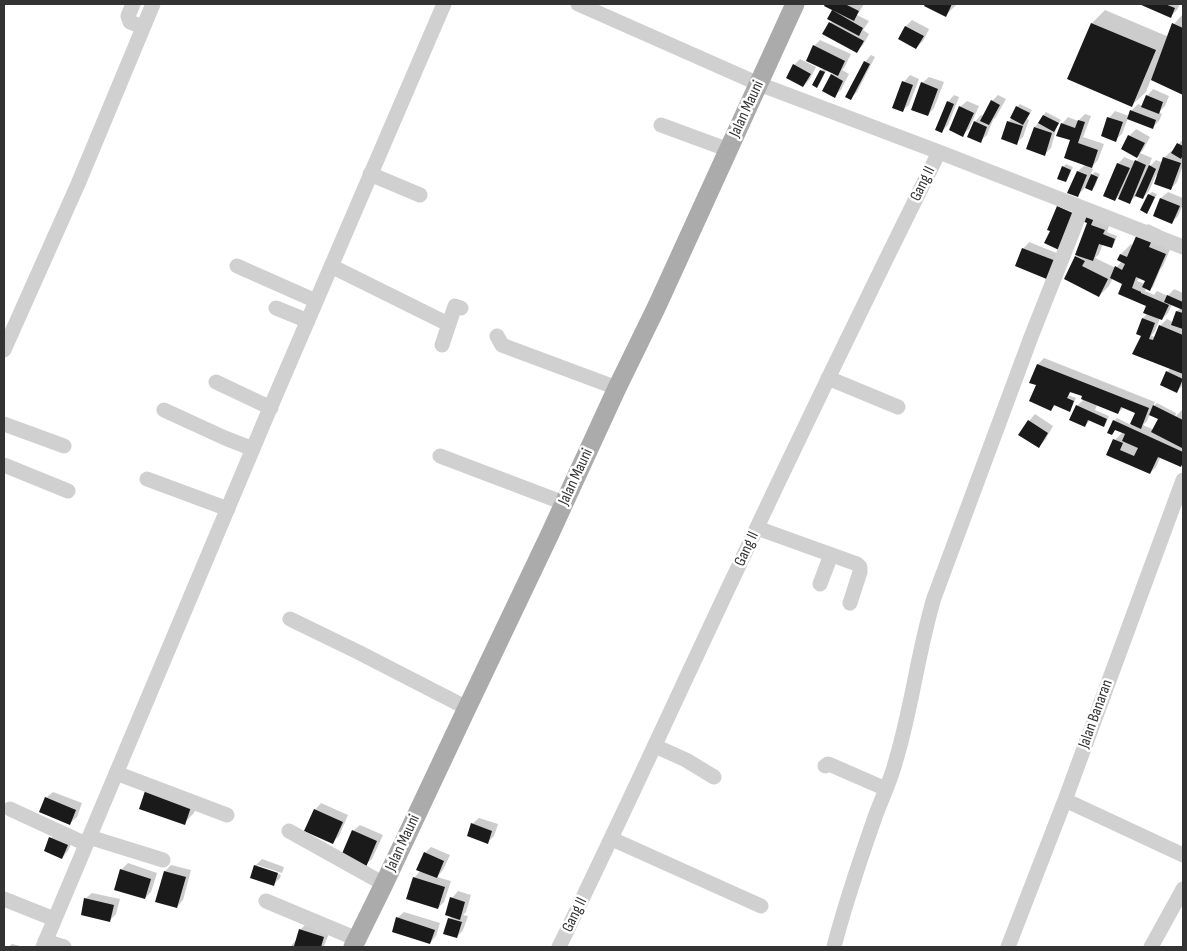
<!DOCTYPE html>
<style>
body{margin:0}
#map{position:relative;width:1187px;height:951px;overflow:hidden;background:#fff;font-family:"Sofia Sans Condensed",sans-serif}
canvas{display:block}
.frame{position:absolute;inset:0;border:5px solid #333;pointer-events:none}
</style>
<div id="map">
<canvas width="1187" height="951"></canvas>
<div class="frame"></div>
</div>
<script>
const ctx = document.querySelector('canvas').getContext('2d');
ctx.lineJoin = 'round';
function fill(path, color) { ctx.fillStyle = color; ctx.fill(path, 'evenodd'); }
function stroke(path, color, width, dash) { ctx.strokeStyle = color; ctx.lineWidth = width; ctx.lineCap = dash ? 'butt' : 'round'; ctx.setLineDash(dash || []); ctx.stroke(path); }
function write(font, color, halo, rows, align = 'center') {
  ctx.font = font + ' "Sofia Sans Condensed",sans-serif'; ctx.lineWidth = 5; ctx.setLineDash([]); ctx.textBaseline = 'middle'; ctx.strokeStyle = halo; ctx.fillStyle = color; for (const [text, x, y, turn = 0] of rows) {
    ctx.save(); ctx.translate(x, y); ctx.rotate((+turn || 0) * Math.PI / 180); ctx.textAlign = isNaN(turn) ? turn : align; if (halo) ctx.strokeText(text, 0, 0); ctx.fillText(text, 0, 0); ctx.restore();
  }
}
fill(new Path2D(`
 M826 4H867L866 5 864 4 857 15 869 21 863 30 869 34 863 45 857 51 824 34 832 21 833 11 834 9 826 5Z
 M927 4H957L946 15 926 6Z
 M1142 4H1180L1177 10 1171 16Z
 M1105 10 1169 37 1174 24 1183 14V93L1151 79 1146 92 1132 105 1069 78 1092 23Z
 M912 20 929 29 923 41 916 48 899 39 906 26Z
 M820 40 851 54 844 68 842 70 849 74 841 90 834 96 832 75 834 72 827 69 820 83 817 86 821 71 824 68 814 46Z
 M871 55 875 57 857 92 851 98 865 62Z
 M800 59 816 67 810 79 803 86 794 65Z
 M910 75 919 79 909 105 902 111 904 82Z
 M929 77 944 82 934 108 928 115 922 83Z
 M1153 89 1169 96 1165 106 1159 112 1162 114 1159 121 1152 128 1128 118 1122 134 1115 140 1109 118 1115 111 1129 116 1132 110 1138 104 1143 106 1147 96Z
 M954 95 959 97 948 125 942 131 948 102Z
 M998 95 1006 99 996 117 993 120 987 135 980 141 975 122 981 115 984 116 992 101Z
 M967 101 979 106 969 129 962 135 960 107Z
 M1020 104 1032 110 1027 119 1029 120 1023 137 1016 143 1003 139 1009 121 1012 118 1017 107Z
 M1046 112 1061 120 1057 126 1051 148 1045 154 1028 149 1035 127Z
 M1085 114 1091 116 1083 137 1104 144 1098 160 1091 168 1093 169 1089 178 1095 172 1100 174 1095 186 1092 189 1085 186 1084 189 1077 196 1069 192 1078 171 1085 165 1062 124 1068 117 1078 121Z
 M1136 129 1150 137 1143 150 1140 153 1152 158 1148 168 1156 160 1163 163 1164 158 1171 151 1173 152 1181 141 1183 142V165L1177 182 1171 189 1156 175 1149 191 1142 198 1137 195 1129 202 1122 193 1115 200 1118 164 1124 157 1136 162 1139 157 1123 149 1129 136Z
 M1066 164 1073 167 1068 178 1066 181 1063 167Z
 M1152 192 1157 194 1149 210 1147 212 1141 210 1149 194Z
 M1168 192 1183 198V204L1178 216 1172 222 1154 215 1161 198Z
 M1084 215 1110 223 1107 232 1117 236 1114 244 1111 247 1103 244 1099 254 1095 258 1116 268 1122 261 1121 254 1131 244 1134 246 1138 234 1148 224 1161 230 1156 241 1171 247 1163 266 1160 270 1153 287 1150 289 1146 288 1145 291 1154 295 1157 291 1168 296 1174 289 1183 293V385L1177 391 1167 372 1171 368 1143 335 1138 333 1143 318 1148 313 1150 300 1113 278 1109 286 1099 296 1076 257 1079 255 1088 222ZM1140 277 1147 280 1145 284 1137 281ZM1172 304 1181 308 1177 311 1173 322 1167 319 1160 326 1156 337 1151 336 1155 331 1160 318 1162 319 1168 313Z
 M1029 242 1062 255 1056 272 1023 249Z
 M1044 358 1155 402 1152 408 1157 403 1176 413 1175 417 1182 410H1183V463L1181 465 1161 456 1156 467 1150 473 1108 454 1115 440 1123 432 1116 429 1112 434 1114 421 1117 418 1131 425 1136 412 1124 407 1118 413 1097 405 1095 410 1109 416 1106 423 1103 426 1090 420 1085 426 1077 406 1084 399V395L1072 391 1068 395 1076 398 1072 407 1069 410 1056 405 1051 409 1037 385 1038 364ZM1150 414 1160 419 1154 430 1143 425 1147 421Z
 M1035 414 1053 426 1045 440 1038 447 1029 421Z
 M146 791 200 797 194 813 184 823Z
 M53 792 82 803 77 817 70 823 46 798Z
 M321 803 348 815 339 836 333 842 315 810Z
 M479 818 498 824 494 836 487 843 472 824Z
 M360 825 383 835 372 859 365 865 353 831Z
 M57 832 73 839 68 851 62 858 51 838Z
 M431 847 450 855 443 870 437 877 451 881 444 902 438 908 414 878 421 870 425 853Z
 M262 859 284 867 282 873 257 865V867L281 875 280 878 273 885 255 866Z
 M128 863 157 873 151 892 145 898 121 870Z
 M171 865 191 870 183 900 177 907 165 871Z
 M458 891 471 895 466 912 463 915 468 916 463 930 457 937 449 919 452 916 446 914 452 898Z
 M92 893 120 899 116 914 110 920 85 899Z
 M404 912 440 923 436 936 430 943 397 918Z
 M307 923 330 931 324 946 323 947H290L297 939 301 929Z
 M12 944 24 947H8Z`), '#0003');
fill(new Path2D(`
 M825 4H845L859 11 854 21 824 6Z
 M925 4H952L946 17 924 6Z
 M1139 4H1165L1175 8 1171 18Z
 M832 10 863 28 859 36 827 19Z
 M829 22 864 41 857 53 822 34Z
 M1091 23 1156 50 1132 107 1067 79Z
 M1172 23 1183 28V95L1151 80Z
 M905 26 924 36 916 49 898 39Z
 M813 45 845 61 838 76 806 61Z
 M864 61 870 64 851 100 845 97Z
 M793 64 811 74 803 87 786 78Z
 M820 70 825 72 817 88 812 85Z
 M831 74 843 81 835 98 822 91Z
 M902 81 913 85 903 112 892 108Z
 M921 82 938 89 928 116 911 110Z
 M1146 95 1163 102 1159 114 1141 107Z
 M991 100 1000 105 989 125 980 121Z
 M947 101 954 104 942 133 935 130Z
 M959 106 974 113 963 137 949 130Z
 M1016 106 1030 113 1023 125 1010 118Z
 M1130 110 1156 120 1153 129 1127 119Z
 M1043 115 1059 123 1054 132 1038 123Z
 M1107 117 1123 122 1116 142 1101 136Z
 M1078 120 1085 122 1078 143 1098 150 1092 168 1064 158 1070 140 1056 136 1061 123 1075 128Z
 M974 121 987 127 981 143 967 137Z
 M1007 121 1023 126 1017 145 1001 139Z
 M1034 127 1052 133 1045 156 1026 149Z
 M1128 135 1145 143 1137 158 1121 149Z
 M1177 143 1183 146V155L1181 159 1171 153Z
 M1163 157 1181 163 1171 190 1154 184Z
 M1135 160 1146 165 1130 204 1118 199Z
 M1117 163 1130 168 1115 201 1103 196Z
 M1149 165 1156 169 1143 199 1135 196Z
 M1062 166 1071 170 1066 182 1057 179Z
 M1077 171 1087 175 1078 197 1067 193Z
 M1091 174 1098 177 1092 191 1085 188Z
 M1148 194 1155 197 1147 214 1140 210Z
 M1160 198 1180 206 1172 224 1153 216Z
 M1057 206 1075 214 1059 250 1044 243 1050 231 1047 230Z
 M1083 214 1094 218 1091 225 1105 230 1103 234 1115 239 1112 248 1099 244 1093 261 1075 255 1087 223 1080 220Z
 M1137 234 1152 240 1149 247 1166 254 1150 291 1142 287 1145 281 1136 277 1132 288 1141 292V293L1169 305 1162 320 1143 313 1146 306 1118 294 1122 284 1110 278 1115 266 1122 270 1125 264 1117 260 1120 254 1127 257Z
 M1022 248 1056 261 1049 280 1015 266Z
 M1075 256 1085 261 1082 266 1108 279 1099 297 1064 279Z
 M1167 295 1183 302V310L1164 302Z
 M1176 311 1183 313V329L1171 325Z
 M1142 318 1155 323 1149 339 1153 340 1159 325 1183 335V374L1132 354 1141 336 1136 334Z
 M1037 364 1149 408 1141 429 1130 424 1135 413 1121 407 1118 414 1081 399 1082 396 1070 392 1067 398 1074 401 1070 412 1054 405 1051 411 1029 401 1036 385 1029 383Z
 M1166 371 1183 379 1177 393 1160 385Z
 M1076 405 1107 419 1104 427 1088 420 1085 427 1069 420Z
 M1153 405 1183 420V444L1182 448 1151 432 1158 419 1149 415Z
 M1028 420 1048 433 1039 448 1018 435Z
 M1113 420 1183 452V462L1181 467 1158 457 1150 474 1106 455 1113 439 1123 443 1120 450 1134 456 1138 448 1122 441 1125 434 1115 430 1112 435 1107 433Z
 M145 791 191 807 185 825 139 809Z
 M45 797 76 810 70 825 39 812Z
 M314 809 343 822 333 844 304 831Z
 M471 823 492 831 488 844 467 836Z
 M352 830 377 841 366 867 341 856Z
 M49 837 68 845 62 859 44 851Z
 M424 852 444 861 437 878 416 870Z
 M254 865 278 873 274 886 250 878Z
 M120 869 151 879 145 899 114 890Z
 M164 871 186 877 177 908 155 902Z
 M413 877 445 887 438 909 406 899Z
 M450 897 465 902 460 920 445 915Z
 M84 898 114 905 110 922 81 915Z
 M396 917 435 930 430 944 392 932Z
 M448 918 462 922 457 938 443 934Z
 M299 929 324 937 321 947H299L294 946Z`), '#1a1a1a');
stroke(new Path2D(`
 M133 4 128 16 130 22 143 27
 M578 4 759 84 939 152 1183 247
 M661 125 729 150
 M370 174 420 195
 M237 266 316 301
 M331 266 448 324
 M276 308 308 321
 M497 336 502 345 507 347 617 388
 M442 345 455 306 461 308
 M4 350 78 184 153 4
 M828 378 898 407
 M216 382 271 408
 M164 410 225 438 253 449
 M4 424 64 446
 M440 456 564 503
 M4 465 68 491
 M147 479 228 509
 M757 528 857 564 860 567V572L850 603
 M820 584 831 555
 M290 619 358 652 467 708
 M655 746 686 760 714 777
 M825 766 828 764 831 765 886 789
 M116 773 227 815
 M1065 800 1183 855
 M10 809 86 844
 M289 831 384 884
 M89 837 163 860
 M612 839 761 906
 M4 899 54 919
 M266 901 357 939
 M45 941 64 947
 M43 947 265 420 444 4
 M559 947C616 830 670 712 725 595 795 446 866 299 939 152
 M834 947C845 903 860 860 875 817 882 798 891 780 896 760 912 707 918 651 934 598L1031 337 1082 208
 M1008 947 1065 800 1183 480
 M1151 947 1183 889`), '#d0d0d0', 15);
stroke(new Path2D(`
 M353 947 384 884 467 708 549 536 617 388 657 306 795 4`), '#ababab', 19);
write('16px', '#333', '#fff', [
 ["Jalan Mauni",747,109,-65],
 ["Gang II",923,184,-64],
 ["Jalan Mauni",576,477,-65],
 ["Gang II",747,549,-65],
 ["Jalan Banaran",1096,714,-70],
 ["Jalan Mauni",403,843,-65],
 ["Gang II",575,915,-64]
]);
</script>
